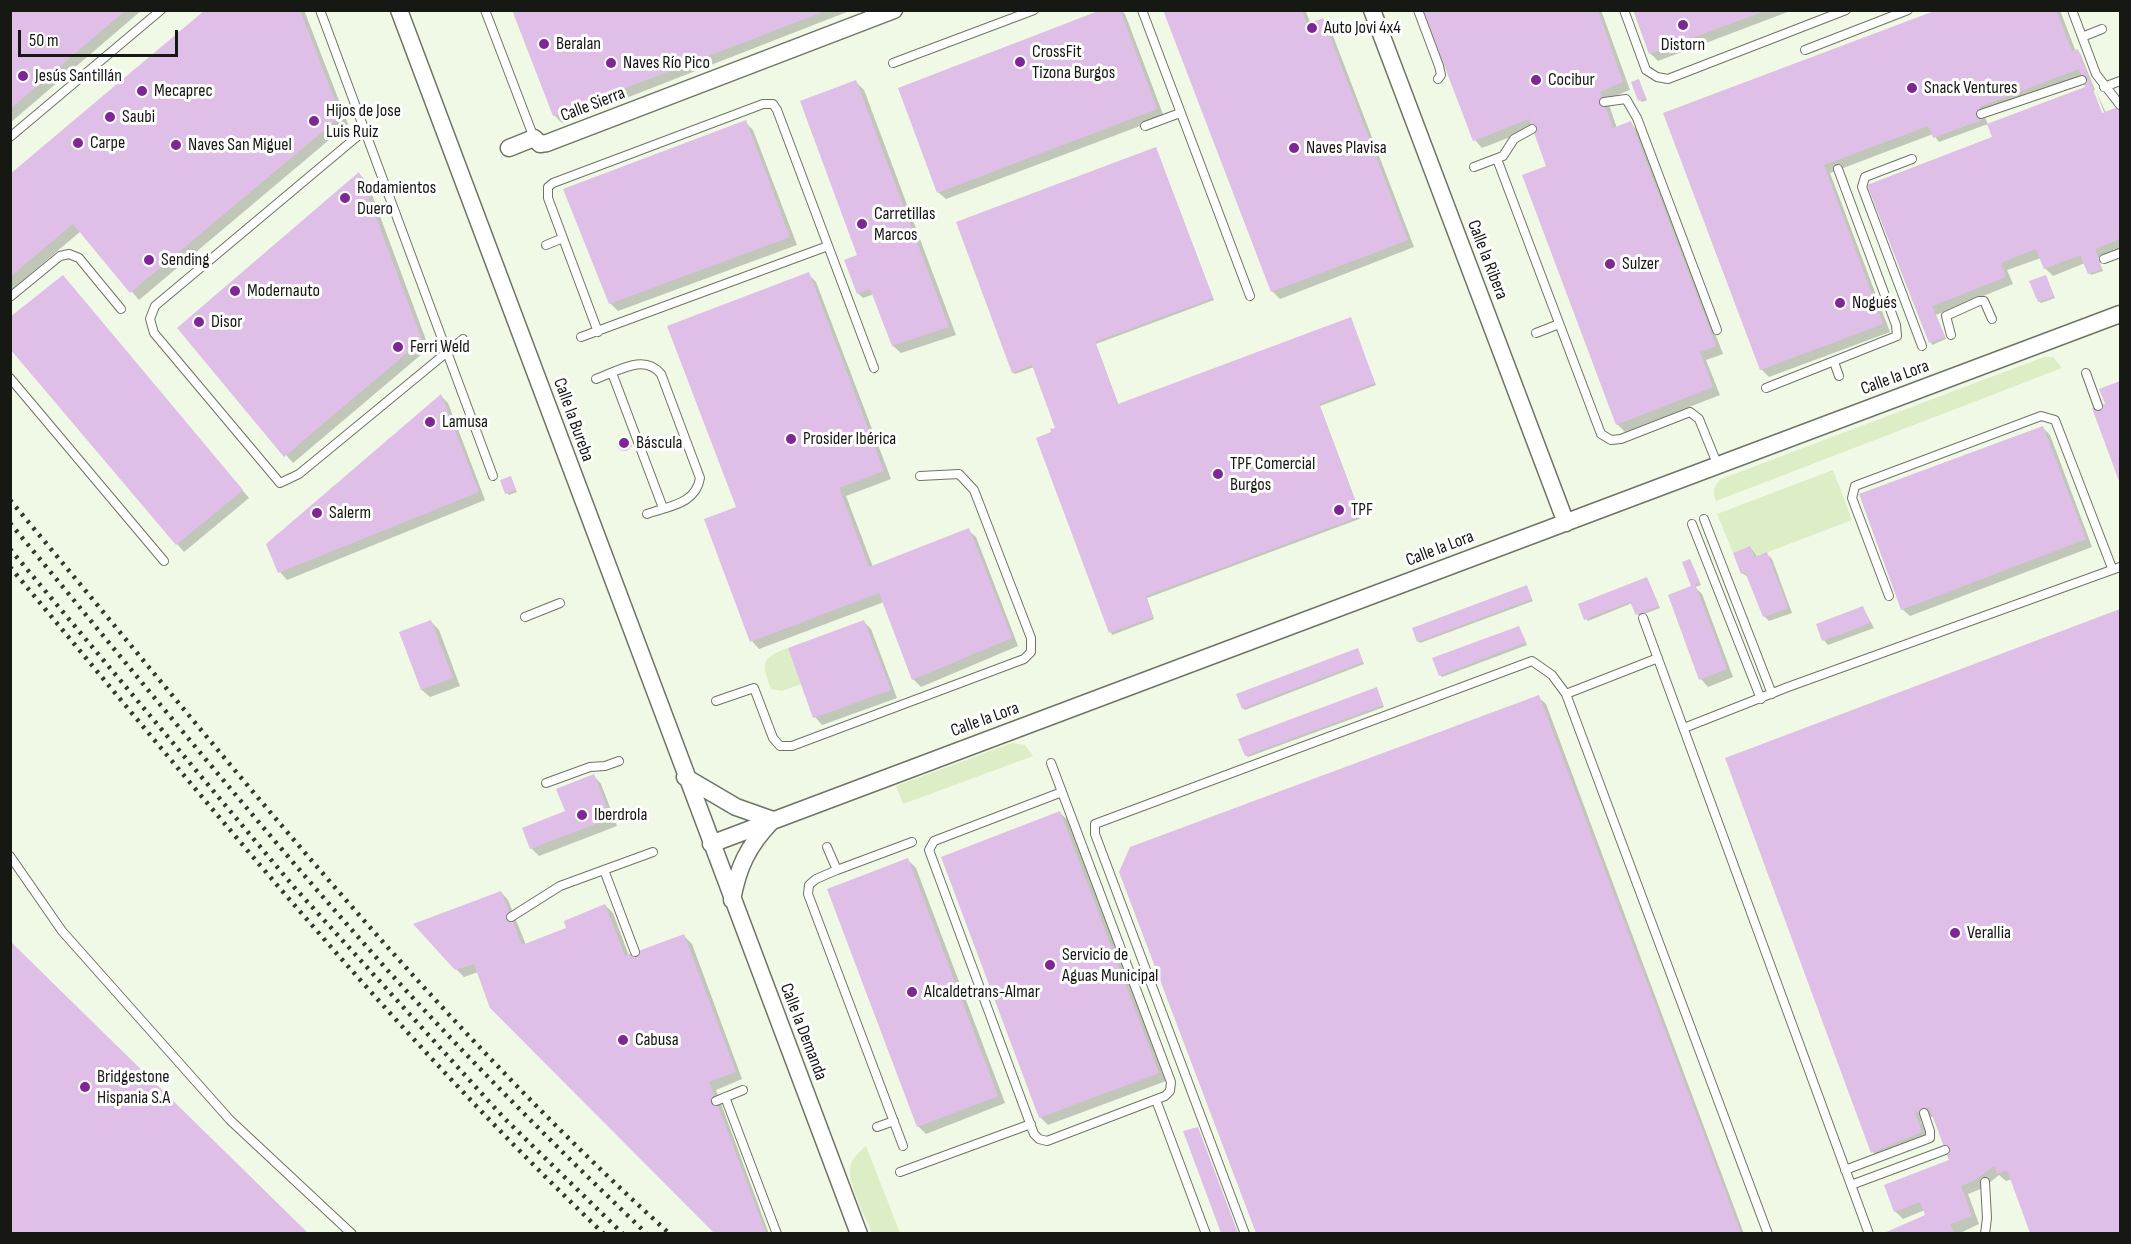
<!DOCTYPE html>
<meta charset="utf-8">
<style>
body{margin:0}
#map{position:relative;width:2131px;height:1244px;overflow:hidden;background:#f0f8e6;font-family:"Sofia Sans Condensed",sans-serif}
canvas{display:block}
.frame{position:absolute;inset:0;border:12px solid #161913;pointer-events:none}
.scale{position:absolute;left:18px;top:30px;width:160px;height:27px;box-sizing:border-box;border:3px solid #161913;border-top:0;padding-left:8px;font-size:18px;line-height:21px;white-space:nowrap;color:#161913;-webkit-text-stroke:4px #fff;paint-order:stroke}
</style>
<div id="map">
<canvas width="2131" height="1244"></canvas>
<div class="frame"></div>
<div class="scale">50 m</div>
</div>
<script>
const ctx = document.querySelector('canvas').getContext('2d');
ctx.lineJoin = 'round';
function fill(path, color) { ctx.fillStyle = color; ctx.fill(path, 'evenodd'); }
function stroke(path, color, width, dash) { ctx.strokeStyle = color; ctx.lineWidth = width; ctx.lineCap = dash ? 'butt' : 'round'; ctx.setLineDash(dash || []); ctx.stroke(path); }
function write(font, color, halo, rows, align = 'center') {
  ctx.font = font + ' "Sofia Sans Condensed",sans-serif'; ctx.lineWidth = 6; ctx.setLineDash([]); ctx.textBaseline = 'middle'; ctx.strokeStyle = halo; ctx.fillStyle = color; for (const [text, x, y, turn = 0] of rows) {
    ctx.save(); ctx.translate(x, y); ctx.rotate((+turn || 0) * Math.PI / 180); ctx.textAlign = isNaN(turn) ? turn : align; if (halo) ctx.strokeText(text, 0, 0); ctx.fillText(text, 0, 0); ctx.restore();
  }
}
fill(new Path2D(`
 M2044 357H2053L2062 368 1716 501C1712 492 1714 485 1721 479Z
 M1833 470 1852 520 1755 557 1750 546 1733 553 1717 514Z
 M788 648 801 684 782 691 771 689C762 664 760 658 788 648Z
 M1012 743 1025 745 1033 756 903 804 896 786Z
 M866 1146 900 1233H872C866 1218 848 1184 850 1169 851 1159 859 1152 866 1146Z`), '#ddedc5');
fill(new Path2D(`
 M10 10H142L10 123Z
 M207 10H304L348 124 139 300 81 231 10 291V176Z
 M513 10H852L562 123 554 115Z
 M1105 10H1121L1125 14 1164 117 946 199 938 192Z
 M1165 10H1312L1306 12 1311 25 1323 20 1330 28 1414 247 1280 299 1272 291Z
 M1425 10H1601L1630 90 1607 99 1617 128 1630 123 1638 131 1723 354 1706 360 1720 395 1625 432 1617 424 1548 166 1534 128 1482 148 1475 140Z
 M1634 10H1793L1658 61 1650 53Z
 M1941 10H2060L2076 52 2080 53 2095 90 2093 91 2102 115H2105L2096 91 2106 113 2118 109 2120 113V250L2098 258 2103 271 2091 275 2085 263 2053 276 2045 268 2041 258 2007 270 2013 284 1936 315 1946 339 1932 345 1869 185 1994 138 2088 87 2084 78 1984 115 1988 124 1939 142 1933 134 1830 173 1890 332 1769 377 1761 369 1665 114Z
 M1638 81 1647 100 1642 102 1640 100Z
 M856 82 864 90 956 335 901 353 893 346 874 294 863 298 858 293Z
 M745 122 753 130 797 245 618 311 610 303Z
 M1156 149 1214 300 1096 344 1119 406 1350 319 1376 385 1320 406 1362 518 1147 598 1154 619 1112 635 1038 439 1053 433 1057 429 1034 367 1015 374 1013 372Z
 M359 174 367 181 429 348 293 463 179 328Z
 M808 274 816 282 891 479 846 496 873 567 968 530 976 537 1018 646 921 687 913 679 884 602 759 649 752 641 738 507Z
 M2047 279 2055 298 2041 303 2039 301Z
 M70 285 249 498 184 552 177 544Z
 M2120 382V480L2094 409 2107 404 2101 389Z
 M441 396 448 403 485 500 287 580 280 572Z
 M2042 427 2050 435 2092 547 1910 616 1902 609Z
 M621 440 629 441 632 446 626 451 619 444Z
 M512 480 517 492 509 495 507 493Z
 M1750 547 1757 557 1767 554 1772 559 1792 613 1769 621 1764 616 1748 577 1742 573Z
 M1690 561 1701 585 1695 587 1702 594 1733 677 1708 687 1701 679Z
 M1647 578 1660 608 1639 616 1632 603 1588 621 1586 619Z
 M1526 587 1533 601 1420 643 1418 641Z
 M1863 608 1874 628 1828 645 1824 640Z
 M2120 610V1234H2032L2012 1179 2006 1181 1999 1175 1983 1188 1968 1194 1979 1224 1958 1234H1885L1927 1216 1925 1210 1903 1219 1895 1211 1951 1161 1934 1116 1921 1121 1929 1140 1880 1159 1873 1152 1727 759Z
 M863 621 871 629 897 698 822 725 815 717 789 649Z
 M431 622 439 630 460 686 430 697 422 690 401 633Z
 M1518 627 1527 645 1442 677 1440 675Z
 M1358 650 1364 664 1245 710 1243 708Z
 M1377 689 1384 707 1248 757 1246 755Z
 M1538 697 1546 704 1744 1234H1257L1121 872Z
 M594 776 601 784 617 826 539 856 531 848 567 812Z
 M1060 813 1068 820 1166 1081 1048 1125 1040 1117Z
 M908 860 916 868 1005 1103 926 1134 918 1126Z
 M501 892 508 900 526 945 568 929 605 905 613 913 629 956 684 936 692 944 742 1079 716 1090 769 1234H717L491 1007 478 972 464 977 456 969Z
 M10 943 306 1234H10Z`), '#0003');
fill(new Path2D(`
 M10 10H126L10 109Z
 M205 10H300L341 116 130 293 73 224 10 277V174Z
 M512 10H825V11L553 116Z
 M1101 10H1120L1157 109 937 193 898 88Z
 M1163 10H1302L1307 24 1323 18 1408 240 1271 292Z
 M1423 10H1598L1623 82 1600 92 1613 128 1631 121 1716 346 1700 352 1713 387 1616 425 1522 175 1546 166 1529 119 1473 141Z
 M1633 10H1765V11L1649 54Z
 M1937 10H2056L2072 51 2078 49 2102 113 2118 107 2120 113V239L2095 249 2102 269 2088 274 2080 255 2044 269 2036 249 2001 263 2006 277 1932 306 1945 337 1929 343 1867 185 1992 137 1987 124 2085 87 2079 69 1979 107 1984 119 1933 138 1928 126 1824 165 1883 324 1760 370 1663 113Z
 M1639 79 1646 98 1638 101 1631 82Z
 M856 80 949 327 892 346 870 289 857 294 844 260 857 255 800 101Z
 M746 120 790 237 609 304 563 189Z
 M1156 147 1213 298 1095 342 1118 404 1351 317 1375 383 1319 404 1361 516 1146 596 1153 617 1109 633 1036 438 1051 432 1050 429 1055 428 1032 365 1012 373 956 222Z
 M359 172 422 340 284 457 177 328Z
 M809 272 884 471 839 488 869 567 969 528 1012 638 912 680 879 593 750 642 704 519 736 507 667 326Z
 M63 275 243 490 176 545 10 349V317Z
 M2046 275 2054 296 2038 302 2029 281Z
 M2120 381V484L2092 408 2105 404 2099 389Z
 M441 394 479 492 278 573 266 544Z
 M2043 426 2086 539 1901 610 1859 494Z
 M617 444a7 7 0 1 1 14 0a7 7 0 1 1-14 0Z
 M511 476 516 490 505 494 500 480Z
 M1750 546 1755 557 1767 552 1788 608 1763 617 1745 572 1741 574 1733 553Z
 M1690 559 1700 582 1695 584 1727 669 1699 680 1668 595 1691 586 1682 562Z
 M1647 577 1659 606 1636 615 1630 602 1584 620 1578 604Z
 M1527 585 1532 599 1417 642 1412 628Z
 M1863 606 1870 623 1822 641 1816 624Z
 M2120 609V1233H2030L2007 1170 1997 1174 1994 1166 1975 1180 1961 1186 1972 1216 1950 1224 1954 1233H1884L1925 1215 1920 1202 1894 1212 1884 1185 1949 1160 1929 1107 1915 1113 1922 1132 1871 1153 1725 758Z
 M431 620 453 678 421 690 399 632Z
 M864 620 891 690 813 718 788 648Z
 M1519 626 1526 642 1439 676 1432 658Z
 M1358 648 1363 662 1242 709 1236 694Z
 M1377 687 1383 705 1245 756 1238 739Z
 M1539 695 1741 1233H1256L1119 872 1130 847Z
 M594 774 611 818 530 849 522 828 565 811 556 789Z
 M1060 811 1159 1073 1039 1118 941 857Z
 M908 858 998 1096 917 1127 827 889Z
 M501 891 522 945 566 928 564 921 605 904 625 956 684 934 736 1072 709 1082 766 1233H714L490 1008 474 964 455 970 413 924Z
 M10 941 308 1233H10Z
 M1198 1127 1238 1233H1221L1183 1131Z`), '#dfbfe8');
const lane = new Path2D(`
 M320 10 493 476
 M485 10 534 138
 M1142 10 1250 296
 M1418 10 1439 66 1441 75 1438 79
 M1624 10 1646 70 1657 77 1668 79 1846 10
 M2072 10 2096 74 2120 105
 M2082 37 2102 29
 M1805 50 1908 10
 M893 63 1034 10
 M2104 87 2120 81
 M1604 102 1626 99 1637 118 1717 330
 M1981 114 2082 80
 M1145 126 1180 113
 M365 130 155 306 150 319 154 333 280 483 299 474 463 339
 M10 137 161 10
 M1497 159 1601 434 1611 440 1621 439 1690 412 1699 419 1718 466
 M1912 159 1865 177 1862 187 1922 346
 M1474 167 1503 156 1514 139 1532 129
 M546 245 563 238
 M2104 259 2120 253
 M10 297 60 256 69 254 79 258 121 309
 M598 332 548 198V187L553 183 763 104H773L777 110 874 368
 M1536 333 1559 324
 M1951 335 1946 316 1979 301H1984L1992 319
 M581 337 828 246
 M1834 362 1839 376
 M612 373 663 508
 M2086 373 2098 406
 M10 378 164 561
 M596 379C618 371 644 353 661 374L700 478C696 504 669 506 647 514
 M1766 388 1897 336 1896 325 1838 169
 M1704 519 1772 694
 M1692 524 1761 699
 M1889 596 1852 498 1855 486 2041 416 2055 420 2112 568
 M525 617 560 603
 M1643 618 1869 1234
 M1566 694 1658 658
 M716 701 754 688 773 738 780 746H792L1024 659 1031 652V638L974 490 959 474 920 476
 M1684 728 1788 687 2120 567
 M1051 763 1062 792 1171 1082 1170 1091 1165 1096 1047 1141 1039 1139 1034 1134 929 850 934 841 1062 792
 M546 783 590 767 605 766 619 761
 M827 847 837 870 816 879 809 885 808 894 903 1146
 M10 856 62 931 230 1120 352 1234
 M604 870 635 952
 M837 870 912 842
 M511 917 560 886 653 852
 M725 1097 777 1234
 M1156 1100 1206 1234
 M716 1101 743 1090
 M877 1127 894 1121
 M1845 1170 1930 1138V1131L1924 1113
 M900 1172 1031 1124
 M1851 1185 1945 1150
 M1245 1234 1095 834V824L1532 661 1552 675 1566 694 1768 1234
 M1985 1234 1987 1218 1985 1182`);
const street = new Path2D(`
 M399 10 859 1234
 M1372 10 1566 523
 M509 148 534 138 540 144 547 143 894 10
 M685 777 736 807 773 820
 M711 844 2120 314
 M732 900C738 867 748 846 771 822`);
stroke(lane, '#6e7465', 10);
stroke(street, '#6e7465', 19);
stroke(lane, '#fff', 8);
stroke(street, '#fff', 16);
stroke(new Path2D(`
 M10 500C222 753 425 1013 670 1234
 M10 523C136 675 260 828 391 974 473 1064 559 1150 647 1234
 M10 549 294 887 504 1118 623 1234
 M10 567C201 795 388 1028 604 1234`), '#353831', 4.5, [3, 6]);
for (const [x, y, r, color] of [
 [1683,25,6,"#7d2694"],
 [1312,28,6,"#7d2694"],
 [544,44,6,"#7d2694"],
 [1020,62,6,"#7d2694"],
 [611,63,6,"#7d2694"],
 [23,76,6,"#7d2694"],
 [1536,80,6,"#7d2694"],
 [1912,88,6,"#7d2694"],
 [142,91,6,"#7d2694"],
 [110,117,6,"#7d2694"],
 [314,121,6,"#7d2694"],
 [78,143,6,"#7d2694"],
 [176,145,6,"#7d2694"],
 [1294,148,6,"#7d2694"],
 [345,198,6,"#7d2694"],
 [862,224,6,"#7d2694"],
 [149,260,6,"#7d2694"],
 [1610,264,6,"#7d2694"],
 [235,291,6,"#7d2694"],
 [1840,303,6,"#7d2694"],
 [199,322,6,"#7d2694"],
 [398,347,6,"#7d2694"],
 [430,422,6,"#7d2694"],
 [791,439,6,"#7d2694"],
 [624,443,6,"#7d2694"],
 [1218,474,6,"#7d2694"],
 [1339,510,6,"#7d2694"],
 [317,513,6,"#7d2694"],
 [582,815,6,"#7d2694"],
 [1955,933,6,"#7d2694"],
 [1050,965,6,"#7d2694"],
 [912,992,6,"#7d2694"],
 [623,1040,6,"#7d2694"],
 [85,1087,6,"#7d2694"]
]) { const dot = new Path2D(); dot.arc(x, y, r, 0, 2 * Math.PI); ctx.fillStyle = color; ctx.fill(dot); stroke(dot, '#fff', 2); }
write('18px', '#161913', '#fff', [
 ["Auto Jovi 4x4",1324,28],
 ["Beralan",556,44],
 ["Distorn",1683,45,"center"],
 ["CrossFit",1032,52],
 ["Tizona Burgos",1032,73],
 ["Naves Río Pico",623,63],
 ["Jesús Santillán",35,76],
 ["Cocibur",1548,80],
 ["Snack Ventures",1924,88],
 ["Mecaprec",154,91],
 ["Hijos de Jose",326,111],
 ["Luis Ruiz",326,132],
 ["Saubi",122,117],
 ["Carpe",90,143],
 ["Naves San Miguel",188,145],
 ["Naves Plavisa",1306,148],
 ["Rodamientos",357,188],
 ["Duero",357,209],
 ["Carretillas",874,214],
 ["Marcos",874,235],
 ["Sending",161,260],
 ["Sulzer",1622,264],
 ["Modernauto",247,291],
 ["Nogués",1852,303],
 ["Disor",211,322],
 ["Ferri Weld",410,347],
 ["Lamusa",442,422],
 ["Prosider Ibérica",803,439],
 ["Báscula",636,443],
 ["TPF Comercial",1230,464],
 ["Burgos",1230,485],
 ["TPF",1351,510],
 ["Salerm",329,513],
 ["Iberdrola",594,815],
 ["Verallia",1967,933],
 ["Servicio de",1062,955],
 ["Aguas Municipal",1062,976],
 ["Alcaldetrans-Almar",924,992],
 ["Cabusa",635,1040],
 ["Bridgestone",97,1077],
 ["Hispania S.A",97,1098]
], 'left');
write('18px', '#161913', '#fff', [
 ["Calle Sierra",593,105,-21],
 ["Calle la Ribera",1487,260,69],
 ["Calle la Lora",1895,378,-20],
 ["Calle la Bureba",573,420,70],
 ["Calle la Lora",1440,549,-21],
 ["Calle la Lora",985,720,-20],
 ["Calle la Demanda",803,1032,69]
]);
</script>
